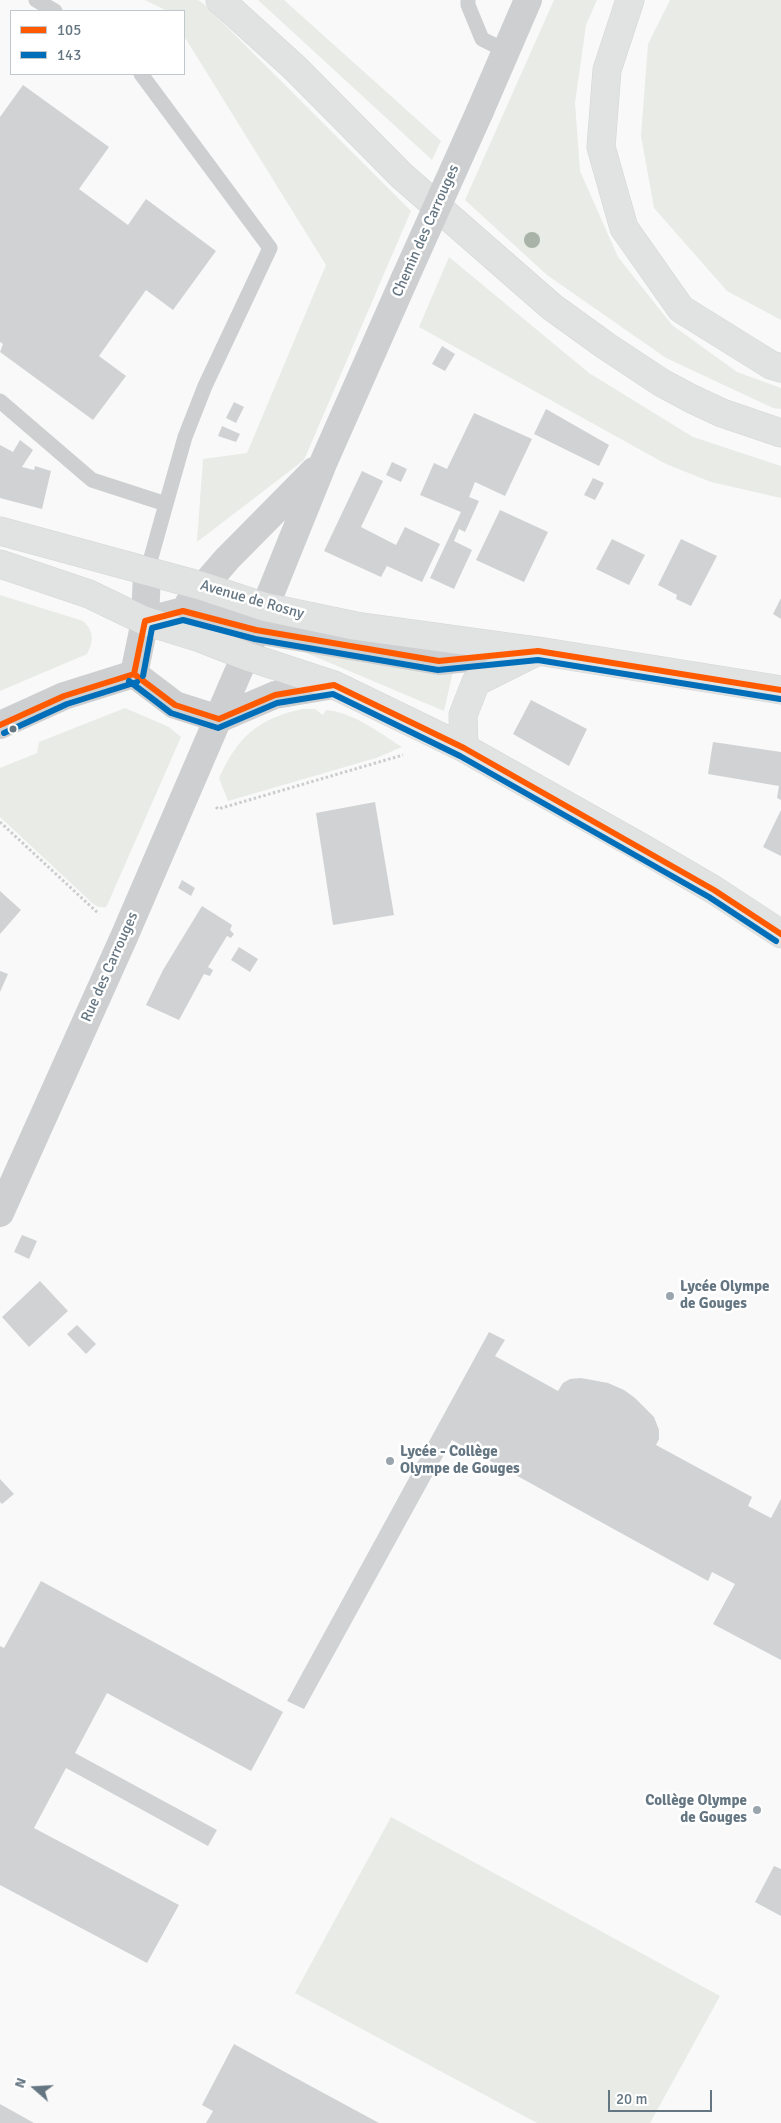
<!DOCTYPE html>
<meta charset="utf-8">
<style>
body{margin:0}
#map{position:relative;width:781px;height:2123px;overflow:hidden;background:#f9f9f9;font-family:Signika,sans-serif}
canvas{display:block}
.legend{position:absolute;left:10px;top:10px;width:175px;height:65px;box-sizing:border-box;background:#fff;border:1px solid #c1c8cd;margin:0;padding:6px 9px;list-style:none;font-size:15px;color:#657683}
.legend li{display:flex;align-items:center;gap:10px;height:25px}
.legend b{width:25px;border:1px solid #c1c8cd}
.north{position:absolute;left:10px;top:2063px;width:50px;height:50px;-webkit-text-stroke:4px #fff;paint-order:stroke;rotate:289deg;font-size:14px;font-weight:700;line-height:20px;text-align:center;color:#657683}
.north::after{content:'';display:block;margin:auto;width:18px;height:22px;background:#657683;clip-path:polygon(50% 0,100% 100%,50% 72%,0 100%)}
.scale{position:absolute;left:608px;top:2090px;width:104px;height:22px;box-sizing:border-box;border:2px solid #657683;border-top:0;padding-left:6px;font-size:15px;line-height:18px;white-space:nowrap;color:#657683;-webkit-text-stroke:4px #fff;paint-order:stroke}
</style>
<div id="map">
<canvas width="781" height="2123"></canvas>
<ul class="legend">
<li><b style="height:6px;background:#ff5a00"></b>105</li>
<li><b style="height:6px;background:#006eb8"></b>143</li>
</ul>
<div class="north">N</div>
<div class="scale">20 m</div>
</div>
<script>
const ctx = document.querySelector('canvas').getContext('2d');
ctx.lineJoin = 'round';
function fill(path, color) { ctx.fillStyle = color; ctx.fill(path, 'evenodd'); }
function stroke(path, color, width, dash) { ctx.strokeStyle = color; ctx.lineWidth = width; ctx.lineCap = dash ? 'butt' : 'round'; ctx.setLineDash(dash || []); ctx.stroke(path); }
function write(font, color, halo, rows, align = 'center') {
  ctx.font = font + ' Signika,sans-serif'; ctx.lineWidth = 5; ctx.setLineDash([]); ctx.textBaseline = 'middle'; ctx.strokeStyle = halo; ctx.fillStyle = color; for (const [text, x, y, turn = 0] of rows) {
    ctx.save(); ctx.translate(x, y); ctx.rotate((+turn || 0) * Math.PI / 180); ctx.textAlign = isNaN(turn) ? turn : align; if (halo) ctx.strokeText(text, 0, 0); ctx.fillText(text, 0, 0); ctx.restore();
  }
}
fill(new Path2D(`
 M145 0H198L204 4 411 211 304 460 197 542 203 459 247 453 326 265 184 36V11H167Z
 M258 0H284L441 141 432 160Z
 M554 0H597L586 25 575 103 580 171 618 257 672 325 737 372 781 388V409L773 408 666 358 547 275 465 200Z
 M670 0H781V320L727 291 654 208 641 136 648 44Z
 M449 257 589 373 693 437 781 466V498L711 482 666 464 419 327Z
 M0 595 83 621C94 631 94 641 87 654L0 691Z
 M271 638 454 667 444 711Z
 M125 708 169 727 181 737 109 901 106 907C98 908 94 905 89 900L0 817V768L37 753 39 742Z
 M302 709H315L323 715 326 710C355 713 378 732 402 747L376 758 228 801 219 778C238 736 258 719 302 709Z
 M391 1817 720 1996 650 2123H537L295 1993Z`), '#e8ebe6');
fill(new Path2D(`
 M23 85 109 147 79 189 128 225 146 199 216 251 173 310 146 290 99 356 126 376 93 420 0 352 3 344 0 342V117Z
 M442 346 455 354 445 371 432 364Z
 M234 402 244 407 236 423 226 418Z
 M546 409 609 445 599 466 534 434Z
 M474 413 532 439 505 496 475 482 469 497 479 501 465 532 459 529 454 541 472 550 454 589 430 578 461 512 420 495 434 463 447 469Z
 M222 426 240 434 236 442 218 436Z
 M20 440 33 450 22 467 34 470 35 466 51 471 42 509 0 498V445L13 452Z
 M392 462 407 469 401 482 386 475Z
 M362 471 383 481 361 527 396 545 405 527 440 544 422 582 387 566 381 577 324 551Z
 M593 478 604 483 595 500 584 495Z
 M500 510 548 532 524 582 476 560Z
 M612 539 645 555 629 585 596 569Z
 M681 539 717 556 691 606 676 599 677 595 658 585Z
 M781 598V619L773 614Z
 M531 700 587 729 569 766 513 734Z
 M713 742 781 752V800L777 798 779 786 708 774Z
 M375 802 394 915 333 925 316 813Z
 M781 810V856L763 847Z
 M182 880 195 888 191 896 178 888Z
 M0 891 21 910 0 934Z
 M202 906 232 925 230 930 234 934 231 938 227 936 208 967 213 970 210 976 204 974 179 1020 146 1005 163 970Z
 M239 947 258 959 250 972 231 960Z
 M0 971 8 974 0 992Z
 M22 1235 37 1241 29 1259 14 1252Z
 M40 1281 68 1311 29 1347 2 1317Z
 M77 1325 96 1344 86 1354 67 1334Z
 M489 1332 505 1340 495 1356 558 1391 563 1383 570 1379 581 1378 608 1383 624 1390 635 1398 654 1417 659 1430V1439L656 1445 752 1497 748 1506 771 1518 781 1499V1660L713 1624 735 1584 712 1572 708 1581 452 1440 304 1709 287 1701Z
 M0 1479 14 1494 2 1504 0 1502Z
 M41 1581 283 1712 251 1771 107 1693 75 1753 217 1830 208 1846 66 1768 34 1828 179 1905 147 1963 0 1885V1646L4 1648Z
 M774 1866 781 1869V1916L755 1902Z
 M234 2044 294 2077 379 2123H206L213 2111 202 2105Z
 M0 2104 34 2123H0Z`), '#d0d2d3');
const primary = new Path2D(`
 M0 531 202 586 265 607 356 626 538 651 781 690
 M0 564 89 594 145 621 200 638 246 656 334 685 464 748 642 848 714 890 781 934
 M464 748 463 715 476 682 538 651`);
const motorway = new Path2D(`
 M220 0 295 68 402 176 552 307 606 346 662 383 692 399 722 413 781 433
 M630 0 607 70 601 147 624 228 681 309 771 365 781 368`);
stroke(primary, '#d5d6d7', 29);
stroke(motorway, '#d5d6d6', 29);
stroke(new Path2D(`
 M216 807 218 809 403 755
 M0 822 99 914`), '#cbcccd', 3, [2.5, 2.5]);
stroke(new Path2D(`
 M36 0 55 11
 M468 0V5L482 39 506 51
 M141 74 270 248 205 386 185 437 166 504
 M0 401 92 480 166 504 147 572`), '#cecfd0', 15);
stroke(new Path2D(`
 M0 1213 124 937 255 633`), '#cecfd0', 28);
stroke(new Path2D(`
 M480 111 528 0
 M189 603 227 559 314 471
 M265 607 324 461 405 278
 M145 621 147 572
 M134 674 145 621 183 611 256 630 439 661 517 653
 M134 674 175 705 219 719 275 695 334 685
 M0 725 64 696 134 674`), '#cecfd0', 28);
stroke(primary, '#e1e2e2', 28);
stroke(motorway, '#e1e2e2', 28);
stroke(new Path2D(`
 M405 278 480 111`), '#cecfd0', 28);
stroke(new Path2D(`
 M134 674 175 705 219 719 275 695 334 685 464 748 714 890 781 934
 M134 674 145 621 183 611 256 630 439 661 538 651 781 690
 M0 725 64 696 134 674`), '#ff5a00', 6);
stroke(new Path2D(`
 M143 676 152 628 183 620 255 639 438 670 538 660 780 699
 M129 681 171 713 218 728 277 703 333 694 460 756 709 897 776 941
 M4 733 67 704 137 682`), '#006eb8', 6);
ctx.fillStyle = '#a9b3a7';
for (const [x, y] of [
 [532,240]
]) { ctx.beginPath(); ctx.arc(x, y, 8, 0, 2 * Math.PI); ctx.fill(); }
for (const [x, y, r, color] of [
 [13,729,4.5,"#657683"],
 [670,1296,5,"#99a4ac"],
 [390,1461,5,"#99a4ac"],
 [757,1810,5,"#99a4ac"]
]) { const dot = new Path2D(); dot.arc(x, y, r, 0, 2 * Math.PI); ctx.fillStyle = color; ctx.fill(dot); stroke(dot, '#fff', 2); }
write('15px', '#657683', '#fff', [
 ["Chemin des Carrouges",426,231,-66],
 ["Avenue de Rosny",252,600,16],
 ["Rue des Carrouges",110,967,-66]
]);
write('bold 15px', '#657683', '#fff', [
 ["Lycée Olympe",680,1287],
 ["de Gouges",680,1304],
 ["Lycée - Collège",400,1452],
 ["Olympe de Gouges",400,1469],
 ["Collège Olympe",747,1801,"right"],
 ["de Gouges",747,1818,"right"]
], 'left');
</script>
